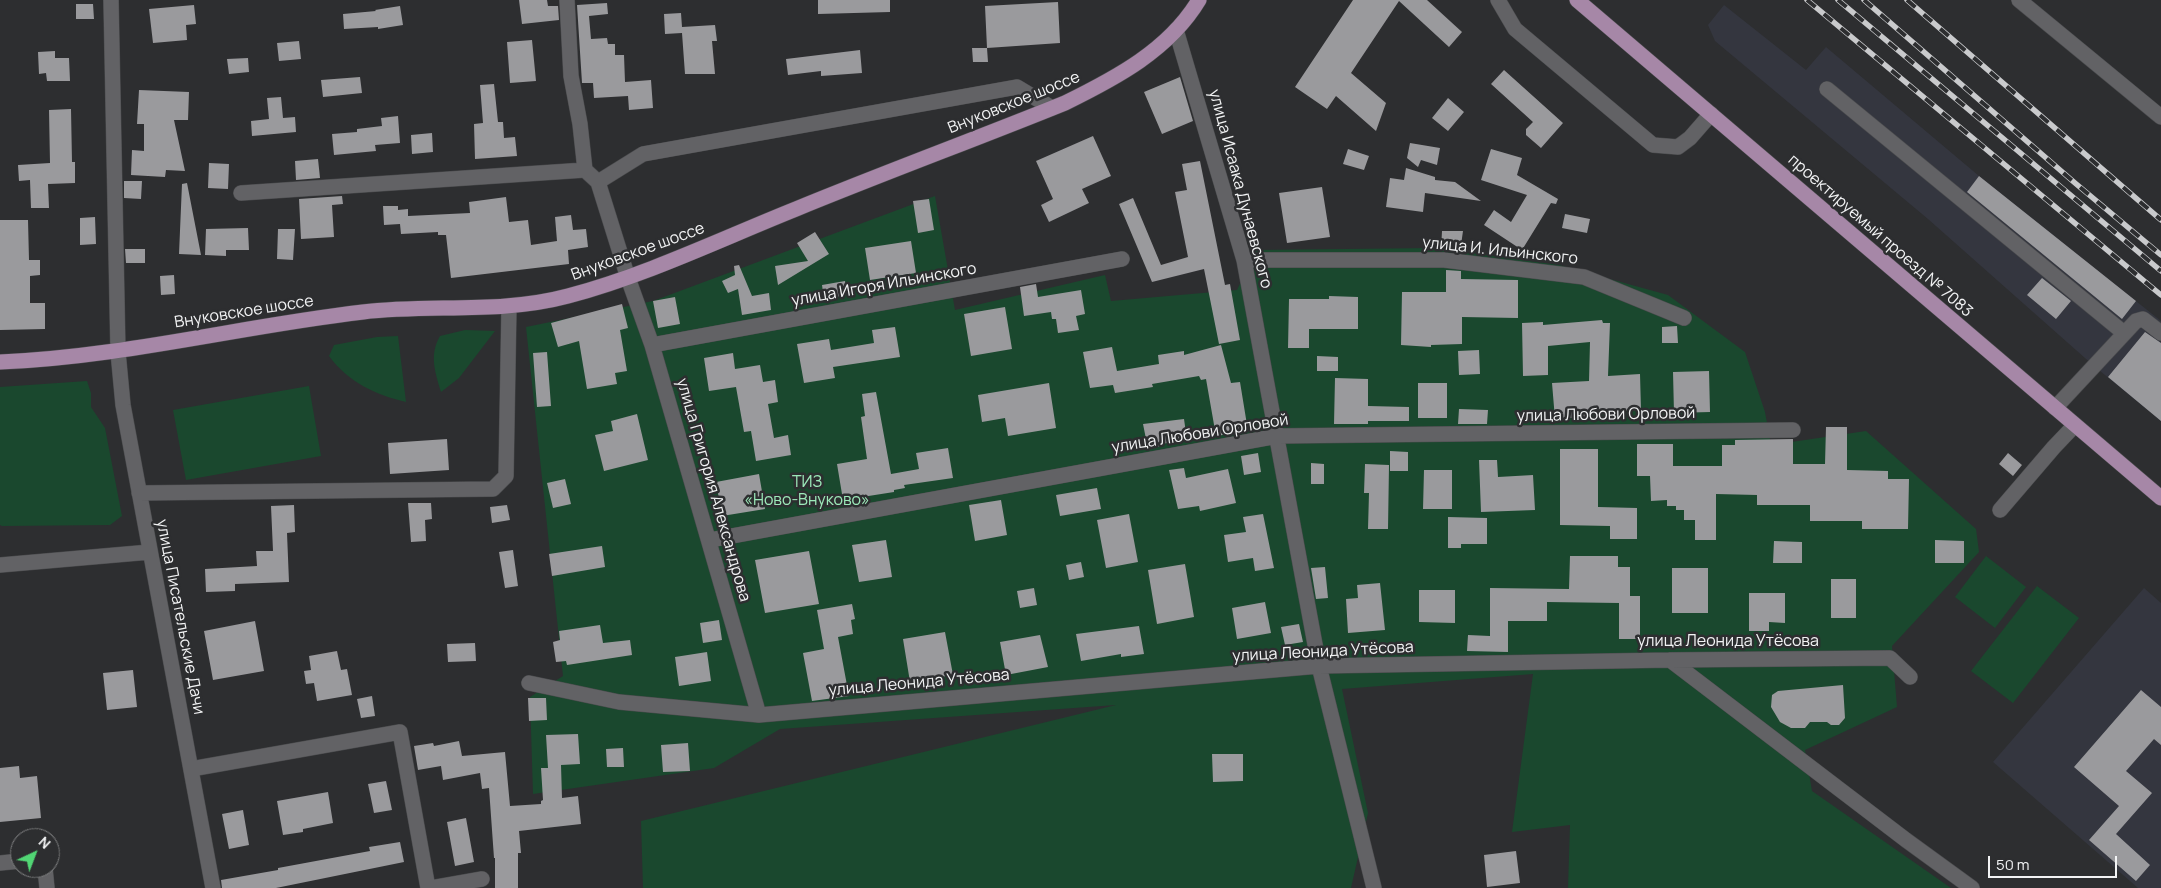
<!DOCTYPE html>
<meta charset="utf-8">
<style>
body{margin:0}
#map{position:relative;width:2161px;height:888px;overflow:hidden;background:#2d2e30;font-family:Manrope,sans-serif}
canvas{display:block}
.north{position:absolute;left:10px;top:828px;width:50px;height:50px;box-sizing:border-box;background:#2d2e30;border:1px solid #7c7d7e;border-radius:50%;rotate:43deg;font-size:14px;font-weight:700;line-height:20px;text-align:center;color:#f2f3f4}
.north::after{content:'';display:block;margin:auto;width:18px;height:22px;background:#51d674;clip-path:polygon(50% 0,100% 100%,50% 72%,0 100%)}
.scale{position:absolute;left:1988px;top:856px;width:129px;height:22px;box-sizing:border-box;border:2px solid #f2f3f4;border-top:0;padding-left:6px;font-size:15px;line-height:18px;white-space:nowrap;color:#f2f3f4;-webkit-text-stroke:4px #2d2e30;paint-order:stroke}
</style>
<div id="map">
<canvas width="2161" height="888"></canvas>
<div class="north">N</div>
<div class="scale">50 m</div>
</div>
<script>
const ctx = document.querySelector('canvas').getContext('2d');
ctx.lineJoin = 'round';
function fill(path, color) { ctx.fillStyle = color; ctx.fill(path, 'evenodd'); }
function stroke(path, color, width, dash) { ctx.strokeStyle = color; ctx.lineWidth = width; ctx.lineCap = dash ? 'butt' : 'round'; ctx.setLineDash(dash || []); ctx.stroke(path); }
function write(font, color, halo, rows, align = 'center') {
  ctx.font = font + ' Manrope,sans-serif'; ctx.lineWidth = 5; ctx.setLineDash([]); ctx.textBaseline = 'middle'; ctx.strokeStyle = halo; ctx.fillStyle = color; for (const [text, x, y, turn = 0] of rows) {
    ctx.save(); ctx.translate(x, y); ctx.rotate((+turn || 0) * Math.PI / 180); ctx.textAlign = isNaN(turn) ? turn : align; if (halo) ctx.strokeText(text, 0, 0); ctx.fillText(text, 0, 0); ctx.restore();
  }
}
fill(new Path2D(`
 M1724 5 1806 70 1826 47 1979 176 2161 321V421L2094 366 1928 219 1715 41 1708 25Z
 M2144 588 2161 603V888H2138L1993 762Z`), '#34363f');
fill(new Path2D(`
 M935 196 955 310 1105 275 1111 301 1237 290 1256 250 1435 248 1559 265 1668 295 1745 352 1765 412 1771 445 1866 431 1976 529 1979 552 1892 646 1897 707 1805 750 1812 791 1951 888H1568L1570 825 1512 832 1533 674 1342 689 1368 813 1351 888H643L641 821 1116 705 780 729 714 768 533 794 530 697 563 676 526 327 653 301Z
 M465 330 495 331 459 378 441 392C435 372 429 355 440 336Z
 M398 336 406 402C376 395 348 382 329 356L334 345 377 337Z
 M87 381 91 393V407L105 428 122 516 110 525 2 526 0 525V387Z
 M309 386 321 456 186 480 173 410Z
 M1986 556 2026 587 1995 628 1955 597Z
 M2037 586 2079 618 2013 703 1971 671Z`), '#1a482e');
fill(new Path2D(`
 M519 0H547L548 6H558L559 20 522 24Z
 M818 0H890V12L818 14Z
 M1353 0H1427L1462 32 1449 47 1399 1 1351 73 1386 103 1376 131 1336 96 1327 109 1295 87Z
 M1058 2 1060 43 987 48 985 6Z
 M607 3 608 14 589 16 591 39 607 38 608 44H615V55H624L625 82 651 80 653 108 629 110 628 96 594 98 593 83H582L577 5Z
 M76 4H93L94 19H76Z
 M194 5 196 24 186 25 187 40 153 43 149 9Z
 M400 6 403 25 378 29V27L344 29 343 14 376 11 375 10Z
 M681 13 682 27 715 25 717 41H712L715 74H685L682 33 665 34 664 14Z
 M532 40 536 81 510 83 507 42Z
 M299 41 301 59 279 61 277 43Z
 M972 48H987L988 62H973Z
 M860 50 862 73 821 76V71L788 75 786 59Z
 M55 51V58H69L70 81H47L46 73 39 74 38 52Z
 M248 58 249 72 229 74 227 59Z
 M1504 70 1563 123 1541 148 1526 135V129L1533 122 1491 84Z
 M360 77 362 93 323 97 321 80Z
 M1180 77 1193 121 1162 134 1144 92Z
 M494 84 498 122H503L504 138 515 137 517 156 475 159 474 124 483 123 480 85Z
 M139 90 189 92 188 120H174L185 171 166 170 165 177 131 175 132 150 144 151V124H137Z
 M281 97 283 118 295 117 296 132 252 136 251 121 269 119 267 98Z
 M1448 98 1464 112 1448 131 1432 118Z
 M71 109 72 162H75V183L48 184 49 208H31L30 180 19 181 18 165 50 163 49 110Z
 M398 116 400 143 375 145 376 151 334 155 332 134 357 132V129L382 126 381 118Z
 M432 133 433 152 412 154 411 135Z
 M1093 136 1111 176 1082 189 1089 203 1049 222 1041 205 1053 199 1036 161Z
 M1410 143 1440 148 1437 165 1421 160 1418 167 1407 158Z
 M1348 149 1369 156 1364 170 1343 164Z
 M1491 149 1522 158 1517 175 1558 199 1556 204 1551 203 1522 250 1484 225 1494 210 1511 222 1527 195 1481 180Z
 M318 159 320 178 296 180 295 161Z
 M1200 161 1225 285 1230 284 1240 340 1219 344 1204 269 1152 282 1119 204 1133 198 1161 265 1188 257 1175 192 1187 190 1182 164Z
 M209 163 229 164 228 189 208 188Z
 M1406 168 1435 177V180L1455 182 1481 201 1425 193 1423 212 1386 207 1390 178 1404 180Z
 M1979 176 2136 301 2122 319 1967 192Z
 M124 181H142L141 199 124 198Z
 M187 183 201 255 179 254 182 184Z
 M1322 187 1330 237 1287 243 1279 193Z
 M342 196 343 204 332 205 334 237 301 239 299 199Z
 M506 197 509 222 528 220 531 245 557 241 555 217 571 215 573 230 586 229 588 247 568 250 569 264 451 278 446 235H438V232L401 234 400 224 384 225 383 206H398V210L408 209V216L470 213 469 202Z
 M929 199 934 230 918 233 913 201Z
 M1565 214 1590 219 1587 233 1562 228Z
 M95 217 96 244 80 245V218Z
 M0 220H28L29 260H40V275L30 276V303H45V329L0 330Z
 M248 228 249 250H226V256L205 255 206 229Z
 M278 229H295L293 260 277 259Z
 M1442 231H1463L1460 252 1441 250Z
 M815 232 829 254 778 285 775 266 808 261 797 243Z
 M911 241 916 273 870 280 865 248Z
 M125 249H145V263H126Z
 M739 265 752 296 769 293 771 310 742 315 738 289 728 293 722 281 735 275 734 266Z
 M1446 270 1461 271V279L1518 280V318L1462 317V344L1431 345V347L1401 345 1402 292H1446Z
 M174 275 175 294 161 295 160 276Z
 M2042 278 2071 301 2056 319 2027 295Z
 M845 281 847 295 824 299 822 285Z
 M1036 284 1038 297 1081 290 1085 314 1076 316 1079 330 1058 333 1056 319H1052L1051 312 1024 316 1020 287Z
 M1329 296 1358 297V329H1309V348H1288L1289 299H1329Z
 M675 297 680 324 658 328 653 301Z
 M622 304 628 328 620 330 627 371 615 373 617 384 587 389 579 341 558 347 551 323Z
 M1005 307 1012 349 971 356 964 314Z
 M1602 320 1603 323H1610L1608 376 1640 374 1641 410 1586 413 1587 417 1555 419 1552 383 1589 381 1590 342 1548 346V375L1523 376 1522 323 1543 322V325Z
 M1677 326 1678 343H1662V327Z
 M895 327 900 357 833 367 835 378 804 383 797 344 829 339 831 350 874 343 872 330Z
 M2145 332 2161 343V421L2108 377Z
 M1221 345 1231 383 1240 382 1248 431 1216 436 1206 379 1201 380 1199 376 1152 384 1153 387 1115 393 1113 385 1090 388 1083 352 1112 347 1117 371 1159 364 1158 355 1184 351V355Z
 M1479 350 1480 374 1459 375 1458 351Z
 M547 352 551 406 537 407 533 353Z
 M733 353 735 369 760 365 763 382 775 380 778 402 768 404 774 438 788 435 791 455 756 461 751 431 744 432 736 387 709 391 704 358Z
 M1317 356 1338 357V371H1317Z
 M1709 371 1710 412 1674 413 1673 372Z
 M1335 378 1368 379V406L1409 407V421H1368V424H1334Z
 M1049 383 1056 428 1008 436 1005 418 982 422 978 395Z
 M1418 383H1447V418H1418Z
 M876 392 891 474 919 469 916 453 948 448 953 478 904 485 905 488 894 490V492L843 500 837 464 867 459 861 417 865 416 862 394Z
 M1459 409 1488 410 1487 424H1458Z
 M637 414 648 460 604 471 595 435 613 431 611 421Z
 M1184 419 1187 440 1161 444V446L1148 449 1143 424Z
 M1826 427H1847V470L1888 471V479H1909L1908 529H1862V521H1810V505H1757V495L1716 494V540H1695V520H1684V510H1676V506H1667V500L1651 501 1650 476H1637V444H1673V466H1722V445H1735V440L1793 439V464H1825Z
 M447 439 449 470 390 474 388 443Z
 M1560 449H1598V507L1637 508V539H1610V526L1560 525Z
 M1390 451 1408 452V471H1390Z
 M1258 453 1261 472 1244 475 1241 456Z
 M2008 453 2022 465 2013 476 1999 464Z
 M1479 460H1497L1498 477 1533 475 1535 510 1481 512Z
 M1311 463 1324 464V484H1311Z
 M1365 464 1389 465 1388 529H1368L1369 493H1364Z
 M1184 468 1186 478 1228 469 1236 503 1200 511 1199 506 1178 509 1169 470Z
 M1424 470H1452V509H1423Z
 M759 474 765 509 722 516 716 482Z
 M565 479 571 504 553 508 547 483Z
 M1097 488 1101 509 1060 516 1056 495Z
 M1001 500 1007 535 975 541 969 505Z
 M408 503H431L432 519 425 520 426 541 411 542Z
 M294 505 295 532 287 533 289 582 235 584V591L206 592 205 569 257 566 256 551H273L271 506Z
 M507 505 510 520 492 523 490 507Z
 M1129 514 1138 562 1106 568 1097 520Z
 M1263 514 1274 568 1255 571 1253 558 1228 562 1224 535 1246 532 1243 517Z
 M1448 517 1487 518V544H1461V548H1448Z
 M886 540 892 577 859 582 852 545Z
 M1935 540 1964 541V563H1935Z
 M1774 541 1802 542V563H1773Z
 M602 546 605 567 552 576 549 554Z
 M513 550 518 586 505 588 499 552Z
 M809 551 819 604 765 613 755 560Z
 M1570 556H1618V567H1630V596H1640V639H1619V603L1547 602V621H1508V652L1467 651 1468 635 1490 636V588L1569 589Z
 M1081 562 1084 577 1069 580 1066 565Z
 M1185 564 1194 617 1157 624 1148 570Z
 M1325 567 1328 598 1316 599 1311 568Z
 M1672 568H1708V613H1672Z
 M1831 579H1856V618H1831Z
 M1380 583 1385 630 1348 633 1346 599 1358 598 1357 585Z
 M1034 588 1037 605 1020 608 1017 591Z
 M1419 590H1455V623L1419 622Z
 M1749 593H1785V623L1769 622V631H1749Z
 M1265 602 1271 633 1237 639 1232 608Z
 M852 604 855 619 851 620 853 634 838 637 849 696 812 701 803 653 824 649 817 610Z
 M719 620 722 640 703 643 700 623Z
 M255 621 264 671 213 680 204 631Z
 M1299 624 1303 642 1285 645 1281 627Z
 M600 625 603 643 630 640 632 655 567 665 566 661 556 662 553 642 560 640 559 631Z
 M1139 626 1144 654 1121 657V654L1081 661 1076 634Z
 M945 632 953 675 910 682 903 639Z
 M1040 635 1048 667 1006 675 1000 642Z
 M475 643 476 661 448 662 447 644Z
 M337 651 341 670 347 669 352 695 317 701 314 683 306 684 304 671 311 670 309 656Z
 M707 652 711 681 679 686 675 657Z
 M133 670 137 707 107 710 103 673Z
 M1843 685 1845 718 1839 725H1831L1827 722H1810L1805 728H1791L1780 722 1771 707 1772 695 1778 691Z
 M2141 690 2161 707V745L2154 739 2126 771 2152 793 2116 834 2150 865 2136 881 2089 840 2119 806 2074 767Z
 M372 696 375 716 361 718 357 699Z
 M528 698H546L547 720 529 721Z
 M578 734 580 764 561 765 562 798 578 796 581 824 519 831 521 853H518V888H495V858H494L489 788 482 789 480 773 443 780 441 766 418 770 414 746 433 743 434 746 459 741 462 756 505 752 510 806 541 804V801L543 800 541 768H548L546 735Z
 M688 743 690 771 663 772 661 745Z
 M623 748 624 767H607L606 749Z
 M1212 754H1243V781L1213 782Z
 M19 766 20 778 37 776 41 818 0 822V768Z
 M386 781 392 810 374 813 368 784Z
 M328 792 333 823 303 829V832L283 835 277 801Z
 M243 810 249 845 229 849 222 814Z
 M466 818 474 862 455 866 447 822Z
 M400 842 404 862 276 888H222L221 880 278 870V868L370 851 369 847Z
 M1516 851 1520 883 1487 887 1484 855Z`), '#9a9a9d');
const minor = new Path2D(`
 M111 0 118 352 123 405 213 888
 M567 0 571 76 580 124 585 170 598 182 628 278 652 345 759 715
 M1498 0 1515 29 1653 145 1678 147 1690 138 1711 114
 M2019 0 2161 117
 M1176 30 1244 260 1319 666 1374 888
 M1827 89 2124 333
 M598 182 643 154 1017 87 1052 108
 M241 193 585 170
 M1244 260H1444L1584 277 1684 318
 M652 345 1122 259
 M2055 408 2136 321 2143 319 2161 333
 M139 493 493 489 506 476 509 306
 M2000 510 2054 447 2075 425
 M710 540 1278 436 1793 430
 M0 565 150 552
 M1670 660 1906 840 1972 888
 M529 683 619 702 759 715 1319 666 1670 660 1890 658 1910 677
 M191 769 400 732 428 888
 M0 863 20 861
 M45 868 47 888
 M431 888 482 879`);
const major = new Path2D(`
 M1577 0 2161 498
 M0 362C123 357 242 326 363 312 431 304 501 314 568 296 647 275 721 239 796 209 886 172 976 139 1065 103 1116 78 1169 50 1199 0`);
stroke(minor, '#4a4b4d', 16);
stroke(major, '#4a4b4d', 16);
stroke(minor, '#626265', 15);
stroke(major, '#a687a7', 15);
const rail = new Path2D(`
 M1807 0 2161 295
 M1838 0 2161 271
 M1864 0 2075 183 2161 255
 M1907 0 2161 220`);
stroke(rail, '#c9cacc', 5.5);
stroke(rail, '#2d2e30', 4, [11]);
write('16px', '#f2f3f4', '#2d2e30', [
 ["Внуковское шоссе",1014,103,-22],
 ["улица Исаака Дунаевского",1240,189,75],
 ["проектируемый проезд № 7083",1880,236,41],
 ["улица И. Ильинского",1500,251,6],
 ["Внуковское шоссе",638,252,-20],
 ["улица Игоря Ильинского",884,285,-10],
 ["Внуковское шоссе",244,312,-9],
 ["улица Любови Орловой",1606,415,-1],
 ["улица Любови Орловой",1200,434,-9],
 ["улица Григория Александрова",713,490,74],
 ["улица Писательские Дачи",180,617,79],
 ["улица Леонида Утёсова",1728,642],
 ["улица Леонида Утёсова",1323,652,-3],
 ["улица Леонида Утёсова",919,683,-5]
]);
write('16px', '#9ce9b9', '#2d2e30', [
 ["ТИЗ",807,483],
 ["«Ново-Внуково»",807,501]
]);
</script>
